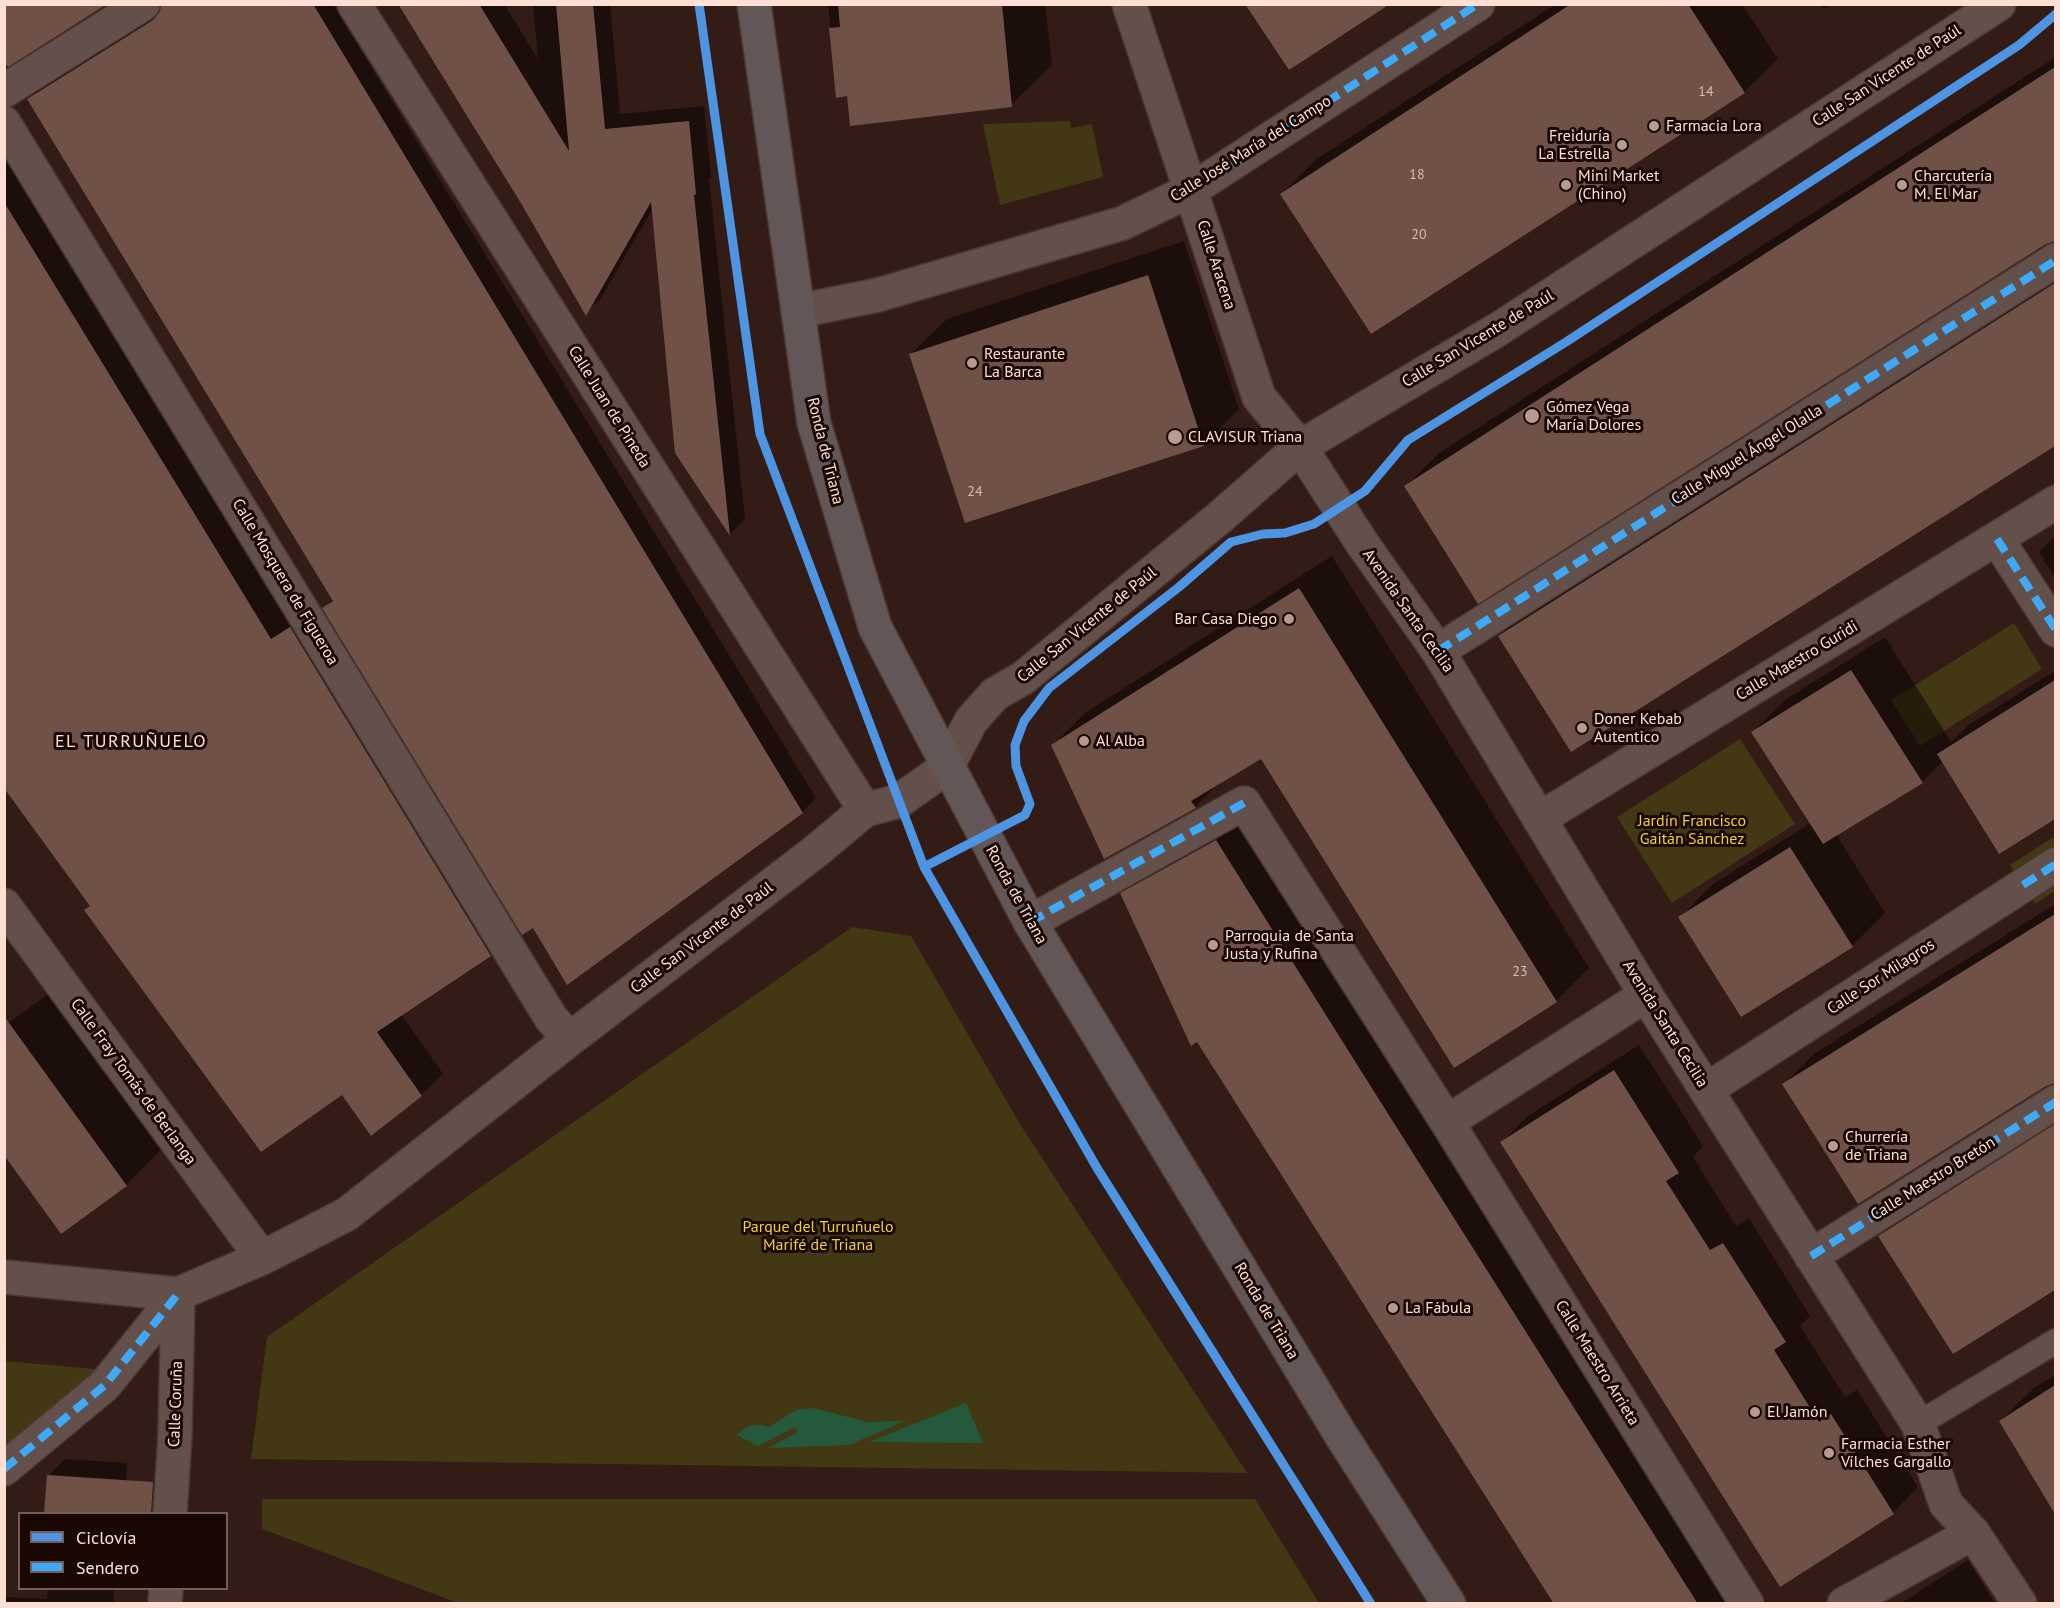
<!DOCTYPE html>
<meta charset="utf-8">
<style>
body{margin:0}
#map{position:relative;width:2060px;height:1608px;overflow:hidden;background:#331c15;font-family:"PT Sans",sans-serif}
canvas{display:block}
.frame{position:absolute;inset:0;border:6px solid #fddfd6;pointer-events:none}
.legend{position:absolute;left:18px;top:1512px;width:210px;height:78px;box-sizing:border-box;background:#1a0804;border:2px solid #755e58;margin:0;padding:8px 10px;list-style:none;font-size:18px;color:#fddfd6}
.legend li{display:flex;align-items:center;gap:12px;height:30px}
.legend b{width:30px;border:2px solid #755e58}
</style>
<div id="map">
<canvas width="2060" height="1608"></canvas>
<div class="frame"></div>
<ul class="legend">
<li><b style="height:8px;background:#4d94e3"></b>Ciclovía</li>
<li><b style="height:8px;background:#3fa9f5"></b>Sendero</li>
</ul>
</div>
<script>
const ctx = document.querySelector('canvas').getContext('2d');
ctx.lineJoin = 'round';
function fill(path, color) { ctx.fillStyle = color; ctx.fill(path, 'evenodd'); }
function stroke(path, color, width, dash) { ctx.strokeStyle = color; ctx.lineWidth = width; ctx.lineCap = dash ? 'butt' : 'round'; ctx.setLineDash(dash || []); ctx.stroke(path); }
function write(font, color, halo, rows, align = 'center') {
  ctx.font = font + ' "PT Sans",sans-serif'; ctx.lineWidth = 6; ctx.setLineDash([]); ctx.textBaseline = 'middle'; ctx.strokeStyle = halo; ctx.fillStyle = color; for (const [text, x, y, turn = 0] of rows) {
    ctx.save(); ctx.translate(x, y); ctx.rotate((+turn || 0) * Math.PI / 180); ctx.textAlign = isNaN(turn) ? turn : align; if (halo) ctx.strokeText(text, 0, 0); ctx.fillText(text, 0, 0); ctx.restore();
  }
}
fill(new Path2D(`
 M1070 121 1071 128 1092 124 1103 177 1000 205 983 124Z
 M2014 623 2042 669 1920 746 1891 700Z
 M1740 739 1795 824 1672 903 1617 817Z
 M2055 836V891L2035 904 2010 865Z
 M852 927 911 936 1020 1124 1247 1473 251 1459 267 1337Z
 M5 1361 95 1369 96 1379 5 1451Z
 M262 1499H1255L1319 1603H458L262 1529Z`), '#423814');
fill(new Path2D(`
 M966 1403 983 1443 869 1442Z
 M814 1408 867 1422 905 1421 849 1445 768 1448 798 1432 795 1427 758 1446 737 1435C749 1424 754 1423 769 1427L796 1410Z`), '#24593b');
fill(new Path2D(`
 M163 4H333L816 798 802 812 568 983 533 926 324 608 333 599 29 99 42 85 162 11Z
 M401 4H504L538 59 533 4H610L620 114 704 106 711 177 709 179 745 519 730 534 677 452 653 208 601 298 586 313 524 204Z
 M828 4H1045L1052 65 1011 105 849 95 838 96Z
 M1556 4H1742L1778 59 1744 92 1372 332 1282 194 1315 160Z
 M1821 4H1831L1824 9Z
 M2056 57V213L2013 240 1406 486 1439 453Z
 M4 150 512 933 490 955 401 1014 443 1074 421 1095 343 1093 86 910 91 905 4 509Z
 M1184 241 1239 409 1203 445 911 354 947 319Z
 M2039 282 2046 294 2056 288V445L1571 750 1499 636 1532 603Z
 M2056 535V579L2039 552Z
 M1332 556 1589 968 1556 1001 1261 757 1221 781 1195 807 1052 746 1085 713Z
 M1885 637 1951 742 1970 724 2056 670V817L2000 852 1943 761 1922 782 1836 834 1885 913 1852 946 1680 918 1713 884 1811 823 1753 732 1786 699Z
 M1248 810 1749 1604H1554L1122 894 1154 862Z
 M2056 904V1082L2045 1085 1784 1084 1815 1053Z
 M61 985 172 1139 126 1185 4 1026Z
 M1639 1045 1703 1146 1693 1157 1736 1226 1749 1218 1810 1316 1800 1326 1845 1397 1857 1390 1918 1487 1893 1513 1502 1142 1528 1116Z
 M2056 1114V1288L1954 1352 1880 1236 1911 1205Z
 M2056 1374V1511L2000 1421 2034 1388Z
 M65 1459 127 1463 124 1505 48 1476Z
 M1968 1560 1995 1604H1900Z
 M48 1588H114L113 1603 117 1604H4V1597L47 1599Z`), '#0007');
fill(new Path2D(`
 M4 4H107L8 67 4 62Z
 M162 4H313L803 813 567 985 533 928 522 935 322 608 333 601 27 99 153 20 159 13Z
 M398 4H479L569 151 556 4H593L605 129 689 121 696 194 694 195 730 536 675 453 651 202 586 316 522 205Z
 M838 4H1002L1012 107 850 126 847 96 836 98 831 47 829 28 840 27Z
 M1245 4H1390L1289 70Z
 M1571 4H1688L1745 93 1371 334 1280 194Z
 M2055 67V241L2046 244 1478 604 1404 486Z
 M4 202 271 639 290 627 491 956 377 1032 422 1096 371 1136 342 1095 261 1152 84 910 90 906 4 788Z
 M1148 275 1204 446 965 523 909 354Z
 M2055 283V446L1571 752 1498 636Z
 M1299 588 1557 1002 1454 1068 1261 759 1191 801 1196 808 1104 859 1051 745Z
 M1851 670 1923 783 1823 844 1751 732Z
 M2055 680V819L1999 854 1937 754Z
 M1216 840 1368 1082 1698 1604H1554L1197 1042 1191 1046 1120 893Z
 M1790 847 1853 947 1741 1017 1678 917Z
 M2055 914V1083L2046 1086 1858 1204 1782 1084Z
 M4 1016 127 1186 61 1234 4 1155Z
 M1614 1070 1679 1173 1666 1181 1710 1250 1723 1243 1786 1342 1774 1350 1819 1422 1831 1414 1894 1514 1780 1587 1500 1142Z
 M2055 1124V1290L1953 1354 1878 1236Z
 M2055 1385V1514L1999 1421Z
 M47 1475 153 1482 151 1514H44Z`), '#6f5148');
const lane = new Path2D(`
 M1918 1424 2056 1341`);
const street = new Path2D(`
 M354 4 865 810
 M1129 4 1259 397 1300 447
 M4 91 143 4
 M4 123 551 1018 570 1039
 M798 311 878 295 1123 223 1191 190 1478 4
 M1997 539 2056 630
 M1438 651 2056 260
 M1539 819 2056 502
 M4 905 262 1258
 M1030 922 1244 803 1447 1122 1747 1604
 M1706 1090 2056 864
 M1447 1122 1646 995
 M1811 1256 2056 1102
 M4 1277 178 1294
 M4 1469 105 1385 178 1294 262 1258 347 1214 570 1039 816 851 865 810 899 801 947 767 971 721 995 694 1023 678 1219 518 1300 447 1497 330 1999 4
 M170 1514 175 1435 178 1294
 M165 1604 166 1588
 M1844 1604 1973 1533`);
const secondary = new Path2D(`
 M1300 447 1362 543 1438 651 1646 995 1918 1424 1946 1504 1973 1533 2020 1604`);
const primary = new Path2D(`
 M754 4 814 423 875 627 1030 922 1341 1435 1449 1604`);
stroke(lane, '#4b3834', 27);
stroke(street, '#4b3834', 36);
stroke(secondary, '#4b3834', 36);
stroke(primary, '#4b3834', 36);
stroke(lane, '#63504a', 24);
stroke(street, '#63504a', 33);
stroke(secondary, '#63504a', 33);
stroke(primary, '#635657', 33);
stroke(new Path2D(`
 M1191 190 1478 4
 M1997 539 2056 630
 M1438 651 2056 260
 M2023 885 2056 864
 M1030 922 1244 803
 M1811 1256 2056 1102
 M4 1469 105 1385 178 1294`), '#3fa9f5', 8, [15, 8]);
stroke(new Path2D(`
 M699 4 760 434 924 867
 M1371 1604 1097 1168 924 867 1025 815 1030 804 1016 766 1015 745 1024 721 1049 688 1179 587 1231 542 1263 534 1285 533 1314 524 1365 491 1408 440 1566 342 2019 45 2056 14`), '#4d94e3', 9);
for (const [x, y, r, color] of [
 [1654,126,6,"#b69b92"],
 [1622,145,6,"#b69b92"],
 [1566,185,6,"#b69b92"],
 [1902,185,6,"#b69b92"],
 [972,363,6,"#b69b92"],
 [1532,416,8,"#b69b92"],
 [1175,437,8,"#b69b92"],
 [1289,619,6,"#b69b92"],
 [1582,728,6,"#b69b92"],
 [1084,741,6,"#b69b92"],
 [1213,945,6,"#b69b92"],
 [1833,1146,6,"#b69b92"],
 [1393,1308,6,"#b69b92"],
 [1755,1412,6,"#b69b92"],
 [1829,1453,6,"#b69b92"]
]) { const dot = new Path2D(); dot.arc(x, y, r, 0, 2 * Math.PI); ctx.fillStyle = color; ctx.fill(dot); stroke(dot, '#1a0804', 2); }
write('14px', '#dabcb2', null, [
 ["14",1706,92],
 ["18",1417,175],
 ["20",1419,235],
 ["24",975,492],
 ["23",1520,972]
]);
write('16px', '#fddfd6', '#1a0804', [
 ["Calle San Vicente de Paúl",1887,76,-33],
 ["Calle José María del Campo",1251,149,-32],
 ["Calle Aracena",1216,265,72],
 ["Calle San Vicente de Paúl",1478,339,-31],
 ["Calle Juan de Pineda",609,407,58],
 ["Ronda de Triana",825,451,76],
 ["Calle Miguel Ángel Olalla",1747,455,-32],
 ["Calle Mosquera de Figueroa",285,582,59],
 ["Avenida Santa Cecilia",1408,611,55],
 ["Calle San Vicente de Paúl",1087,625,-39],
 ["Calle Maestro Guridi",1797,661,-31],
 ["Ronda de Triana",1016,895,61],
 ["Calle San Vicente de Paúl",702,938,-37],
 ["Calle Sor Milagros",1881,977,-33],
 ["Avenida Santa Cecilia",1665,1024,58],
 ["Calle Fray Tomás de Berlanga",133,1082,54],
 ["Calle Maestro Bretón",1933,1179,-32],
 ["Ronda de Triana",1266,1311,59],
 ["Calle Maestro Arrieta",1597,1363,58],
 ["Calle Coruña",176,1404,-88]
]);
write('16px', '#fddfd6', '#1a0804', [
 ["Farmacia Lora",1666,126],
 ["Freiduría",1610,136,"right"],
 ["La Estrella",1610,154,"right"],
 ["Mini Market",1578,176],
 ["(Chino)",1578,194],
 ["Charcutería",1914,176],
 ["M. El Mar",1914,194],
 ["Restaurante",984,354],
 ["La Barca",984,372],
 ["Gómez Vega",1546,407],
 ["María Dolores",1546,425],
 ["CLAVISUR Triana",1188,437],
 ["Bar Casa Diego",1277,619,"right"],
 ["Doner Kebab",1594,719],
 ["Autentico",1594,737],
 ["Al Alba",1096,741],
 ["Parroquia de Santa",1225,936],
 ["Justa y Rufina",1225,954],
 ["Churrería",1845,1137],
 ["de Triana",1845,1155],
 ["La Fábula",1405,1308],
 ["El Jamón",1767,1412],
 ["Farmacia Esther",1841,1444],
 ["Vílches Gargallo",1841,1462]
], 'left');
write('16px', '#f0d12e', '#1a0804', [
 ["Jardín Francisco",1692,821],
 ["Gaitán Sánchez",1692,839],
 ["Parque del Turruñuelo",818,1227],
 ["Marifé de Triana",818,1245]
]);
ctx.letterSpacing = '1.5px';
write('18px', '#fddfd6', '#1a0804', [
 ["EL TURRUÑUELO",131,742]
]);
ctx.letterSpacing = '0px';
</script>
